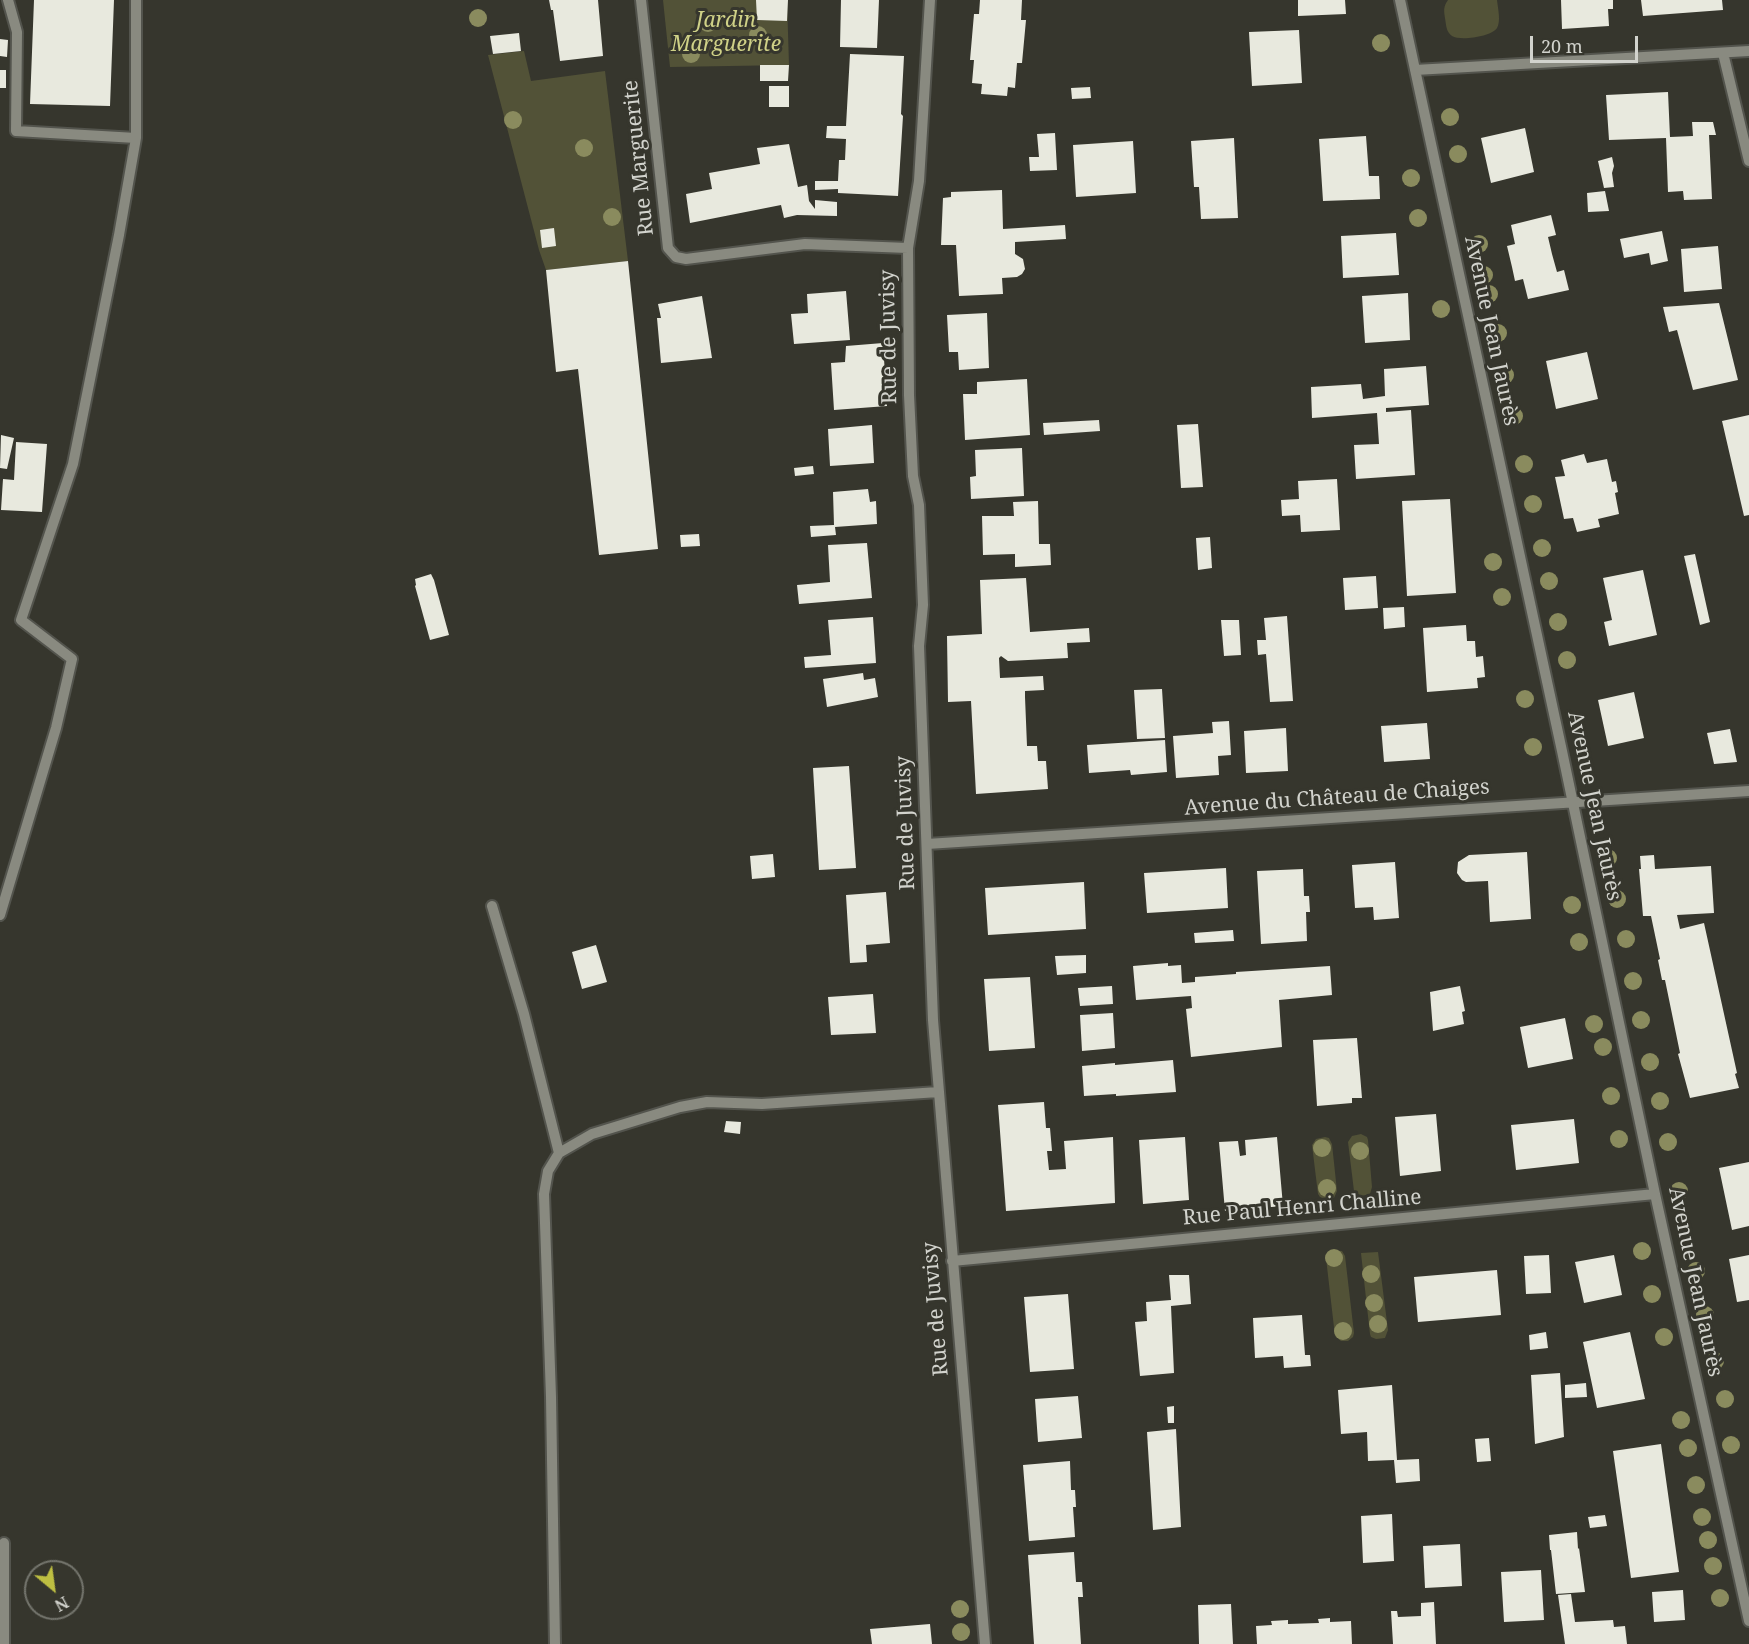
<!DOCTYPE html>
<meta charset="utf-8">
<style>
body{margin:0}
#map{position:relative;width:1749px;height:1644px;overflow:hidden;background:#36362d;font-family:"Noto Serif",serif}
canvas{display:block}
.north{position:absolute;left:24px;top:1560px;width:60px;height:60px;box-sizing:border-box;background:#36362d;border:2px solid #74756d;border-radius:50%;rotate:151deg;font-size:16px;font-weight:700;line-height:24px;text-align:center;color:#d2d3cd}
.north::after{content:'';display:block;margin:auto;width:21px;height:27px;background:#bebf42;clip-path:polygon(50% 0,100% 100%,50% 72%,0 100%)}
.scale{position:absolute;left:1530px;top:36px;width:108px;height:27px;box-sizing:border-box;border:3px solid #d2d3cd;border-top:0;padding-left:8px;font-size:18px;line-height:21px;white-space:nowrap;color:#d2d3cd;-webkit-text-stroke:4px #36362d;paint-order:stroke}
</style>
<div id="map">
<canvas width="1749" height="1644"></canvas>
<div class="north">N</div>
<div class="scale">20 m</div>
</div>
<script>
const ctx = document.querySelector('canvas').getContext('2d');
ctx.lineJoin = 'round';
function fill(path, color) { ctx.fillStyle = color; ctx.fill(path, 'evenodd'); }
function stroke(path, color, width, dash) { ctx.strokeStyle = color; ctx.lineWidth = width; ctx.lineCap = dash ? 'butt' : 'round'; ctx.setLineDash(dash || []); ctx.stroke(path); }
function write(font, color, halo, rows, align = 'center') {
  ctx.font = font + ' "Noto Serif",serif'; ctx.lineWidth = 6; ctx.setLineDash([]); ctx.textBaseline = 'middle'; ctx.strokeStyle = halo; ctx.fillStyle = color; for (const [text, x, y, turn = 0] of rows) {
    ctx.save(); ctx.translate(x, y); ctx.rotate((+turn || 0) * Math.PI / 180); ctx.textAlign = isNaN(turn) ? turn : align; if (halo) ctx.strokeText(text, 0, 0); ctx.fillText(text, 0, 0); ctx.restore();
  }
}
fill(new Path2D(`
 M663 0H787L789 65 670 67Z
 M1448 0H1497C1498 9 1501 21 1497 28 1491 37 1460 41 1452 36 1446 32 1446 24 1445 18 1444 11 1443 7 1448 0Z
 M524 51 531 81 605 71 628 261 546 270 539 250 488 55Z
 M1361 1134 1367 1137 1368 1140 1372 1187 1370 1194 1361 1196 1356 1193 1354 1191 1348 1142 1352 1136Z
 M1325 1137 1329 1138 1332 1144 1337 1191 1334 1198 1325 1199 1320 1197 1318 1194 1312 1145 1316 1139Z
 M1332 1250 1342 1251 1345 1256 1354 1333 1353 1337 1348 1341H1341L1335 1336 1326 1258 1327 1255Z
 M1378 1252 1388 1330 1385 1338 1376 1339 1371 1337 1370 1334 1361 1253Z`), '#525237');
fill(new Path2D(`
 M34 0H114L110 106 30 104Z
 M549 0H598L603 56 560 61 553 10H551Z
 M756 0H788L787 21 757 20Z
 M841 0H879L877 48 840 47Z
 M980 0H1022L1021 20H1026L1022 63H1017L1015 88 1008 87 1007 96 981 94 982 84 972 83 974 60H970L974 14H979Z
 M1298 0H1345L1346 14 1298 16Z
 M1561 0H1613V9H1608L1609 26 1562 29Z
 M1641 0H1722L1723 10 1643 16Z
 M1299 30 1302 83 1252 86 1249 32Z
 M519 33 521 51 493 54 490 36Z
 M0 39 8 40 7 57 0 56Z
 M850 54 904 56 901 114 903 116 898 196 838 193V189L815 190V181H838L839 160H845L846 139 826 138 827 126H846Z
 M760 65H789L788 81H760Z
 M0 70H6V88H0Z
 M769 86H789V107H769Z
 M1090 87 1091 98 1072 99 1071 88Z
 M1668 92 1670 137 1693 136 1692 122H1713L1716 135H1709L1712 199 1684 200 1683 191 1668 192 1666 138 1609 140 1606 95Z
 M1525 128 1534 172 1491 183 1481 138Z
 M1055 133 1057 170 1030 171 1029 157H1039L1037 134Z
 M1366 136 1369 176H1379L1380 199 1323 201 1319 139Z
 M1234 138 1238 218 1201 219 1199 187H1194L1191 141Z
 M1133 141 1136 193 1076 197 1073 145Z
 M789 144 798 187 807 185 809 201 815 209V200L837 202V216L797 215 784 218 781 205 690 223 686 194 712 189 709 173 760 164 757 148Z
 M1612 157 1614 166 1612 173 1614 187 1604 188 1598 161Z
 M1002 190 1003 229 1065 225 1066 239 1015 242V254L1023 259 1025 269 1022 274 1017 277 1002 278 1003 294 959 296 956 245H941L943 198 951 197V192Z
 M1605 191 1609 211 1588 212 1587 193Z
 M1551 215 1556 235 1548 237 1552 254 1557 272 1564 270 1569 290 1528 299 1523 279 1515 281 1512 267 1507 246 1515 244 1511 225Z
 M554 228 556 246 542 248 540 230Z
 M1662 231 1668 261 1651 265 1649 253 1624 258 1620 239Z
 M1396 233 1399 275 1343 278 1341 236Z
 M1718 246 1722 289 1684 292 1681 249Z
 M628 261 658 549 599 555 578 369 556 372 546 270Z
 M846 291 850 340 794 344 791 314 808 313 807 294Z
 M1408 293 1410 340 1365 343 1362 296Z
 M702 296 712 358 661 363 657 318H661L658 304Z
 M1719 303 1738 380 1693 390 1677 330 1669 332 1663 307Z
 M987 313 989 368 959 370 958 352H949L947 315Z
 M883 343 887 406 834 410 831 363 845 362 846 346Z
 M1587 352 1598 399 1556 409 1546 361Z
 M1426 366 1429 405 1386 408V412L1411 410 1415 475 1356 479 1354 445 1379 444 1377 413 1312 418 1311 387 1361 384 1363 399 1385 396 1384 369Z
 M1027 379 1030 435 965 440 963 394H977V382Z
 M1749 415V515L1744 516 1722 421Z
 M1099 420 1100 431 1044 435 1043 423Z
 M1198 424 1203 487 1181 488 1177 425Z
 M872 425 874 463 830 466 828 429Z
 M1 435 14 438 7 469 0 468Z
 M16 442 47 444 42 512 1 510 3 479 14 480Z
 M1022 448 1024 496 971 499 970 477 976 476 975 450Z
 M1584 454 1587 463 1607 459 1612 482 1616 481 1618 492 1615 493 1619 514 1598 519 1600 527 1577 532 1573 518 1564 519 1555 477 1565 476 1561 460Z
 M813 466 814 474 795 476 794 468Z
 M1337 479 1340 530 1301 532 1300 515 1282 516 1281 500 1299 499 1298 481Z
 M868 489 870 502 876 501 877 524 835 527 836 535 811 537 810 526 834 525 833 492Z
 M1450 499 1456 593 1407 596 1402 501Z
 M1038 501 1039 544H1050L1051 565 1015 567V554L983 555 982 516H1014L1013 502Z
 M699 534 700 546 681 547 680 535Z
 M1210 537 1212 568 1198 570 1196 538Z
 M867 543 872 598 799 604 797 585 830 582 828 545Z
 M1695 554 1710 622 1700 625 1684 556Z
 M1643 570 1657 635 1609 646 1604 622 1612 620 1603 578Z
 M431 574 434 580 449 635 430 640 415 586 416 585 415 579Z
 M1376 576 1378 608 1345 610 1343 578Z
 M1026 578 1030 632 1089 628 1090 642 1067 643 1068 658 1008 661 1001 656 999 658 1000 678 1043 676 1044 690 1025 691V697L1027 746H1037L1038 761H1046L1048 789 976 794 971 701 948 702 947 636 982 634 980 580Z
 M1404 607 1405 627 1384 629 1383 608Z
 M1287 616 1293 701 1270 702 1266 654 1258 655 1257 640H1266L1264 618Z
 M873 617 876 663 805 668 804 657 831 655 828 620Z
 M1221 620H1239L1241 655 1224 656Z
 M1466 625 1467 641H1475L1476 657 1483 656 1485 677 1477 678 1478 688 1427 692 1423 628Z
 M863 673 864 680 875 678 878 697 827 707 823 679Z
 M1162 689 1165 738 1137 739 1134 690Z
 M1634 692 1644 738 1608 746 1598 700Z
 M1229 721 1231 755 1218 756 1219 775 1176 778 1173 736 1213 733 1212 722Z
 M1427 723 1430 759 1384 762 1381 726Z
 M1286 728 1288 771 1246 773 1244 731Z
 M1730 729 1737 762 1714 764 1707 733Z
 M1165 740 1167 772 1131 775 1130 770 1089 773 1087 745Z
 M849 766 856 868 819 870 813 768Z
 M1527 852 1531 919 1490 922 1488 881 1466 882 1462 880 1457 873 1458 862 1469 855Z
 M773 854 775 877 752 879 750 856Z
 M1654 855 1655 869 1711 866 1714 913 1677 915 1680 929 1704 923 1737 1073 1735 1074 1739 1088 1690 1098 1678 1054 1680 1053 1665 980H1662L1658 960 1660 959 1651 916H1643L1639 869H1641L1640 856Z
 M1395 862 1399 918 1374 920 1373 907 1355 908 1352 865Z
 M1226 868 1228 908 1147 913 1144 873Z
 M1303 869 1304 896H1309L1310 912H1306L1307 941 1261 944 1257 871Z
 M1084 882 1086 929 988 935 985 888Z
 M886 892 890 943 866 945 867 962 850 963 846 895Z
 M1233 930 1234 941 1195 943 1194 933Z
 M596 945 607 982 582 989 572 952Z
 M1086 955V973L1057 975 1055 956Z
 M1168 963V966L1181 965 1182 983 1195 982V977L1236 974V972L1330 966 1332 995 1279 1000 1282 1047 1191 1057 1186 1009 1192 1008 1191 996 1136 1000 1133 966Z
 M1030 977 1035 1048 989 1051 984 979Z
 M1112 986 1113 1004 1080 1006 1078 988Z
 M1460 986 1465 1011 1462 1012 1464 1024 1433 1031 1430 992Z
 M873 994 876 1033 831 1035 828 997Z
 M1113 1013 1115 1048 1082 1051 1080 1015Z
 M1565 1018 1573 1059 1528 1068 1520 1027Z
 M1357 1038 1362 1098H1352V1103L1317 1106 1313 1040Z
 M1173 1060 1176 1092 1116 1096V1094L1084 1096 1082 1066 1115 1063V1065Z
 M1044 1102 1046 1128H1050L1052 1151H1047L1049 1170 1066 1169 1064 1141 1113 1137 1115 1203 1006 1211 998 1105Z
 M1436 1114 1441 1171 1400 1176 1395 1117Z
 M1574 1119 1579 1163 1516 1170 1511 1125Z
 M726 1121 741 1122 740 1134 724 1132Z
 M1185 1137 1189 1200 1143 1204 1139 1140Z
 M1277 1137 1283 1206 1225 1211 1219 1142 1238 1141 1240 1156 1246 1155 1245 1140Z
 M1749 1162V1226L1732 1230 1719 1168Z
 M1549 1255 1551 1293 1526 1294 1524 1256Z
 M1614 1255 1622 1295 1584 1303 1575 1262Z
 M1749 1255V1300L1737 1302 1729 1259Z
 M1497 1270 1501 1315 1418 1322 1414 1277Z
 M1169 1275H1189L1191 1304 1171 1306 1174 1373 1140 1376 1135 1322 1147 1321 1146 1302 1171 1300Z
 M1068 1294 1074 1369 1030 1372 1024 1297Z
 M1302 1315 1305 1355H1310L1311 1366 1284 1368 1283 1356 1255 1358 1253 1318Z
 M1546 1332 1548 1348 1530 1350 1529 1335Z
 M1630 1332 1645 1399 1597 1408 1583 1342Z
 M1560 1373 1564 1437 1535 1444 1531 1375Z
 M1586 1383 1587 1397 1565 1398V1385Z
 M1392 1385 1397 1460 1419 1459 1420 1481 1396 1483 1394 1460 1368 1461 1367 1432 1341 1434 1338 1390Z
 M1078 1396 1082 1438 1038 1442 1035 1399Z
 M1174 1406V1423H1168L1167 1407Z
 M1176 1429 1181 1527 1153 1530 1147 1432Z
 M1489 1438 1491 1461 1477 1462 1475 1439Z
 M1661 1444 1679 1572 1631 1578 1613 1451Z
 M1070 1461 1071 1490H1075L1076 1507H1073L1075 1537 1029 1541 1023 1465Z
 M1392 1514 1394 1561 1363 1563 1361 1516Z
 M1605 1515 1607 1526 1590 1528 1588 1517Z
 M1577 1532 1578 1549 1579 1548 1585 1592 1556 1594 1551 1550H1550L1549 1535Z
 M1460 1544 1462 1586 1425 1588 1423 1546Z
 M1074 1552 1076 1582H1082L1083 1597H1078L1081 1644H1034L1028 1555Z
 M1541 1570 1544 1620 1504 1622 1501 1572Z
 M1683 1590 1685 1620 1654 1622 1652 1592Z
 M1571 1594 1575 1622 1613 1620 1614 1627 1625 1626 1627 1644H1565L1558 1595Z
 M1434 1602 1436 1644H1393L1391 1611H1397L1398 1617 1421 1616V1603Z
 M1231 1604 1233 1644H1199L1198 1605Z
 M1330 1618V1622L1351 1621 1352 1644H1257L1256 1626 1272 1625 1271 1621 1288 1620V1624L1319 1623 1318 1619Z
 M930 1624 932 1644H872L870 1629Z`), '#e8e9de');
const minor = new Path2D(`
 M8 0 17 32 16 131 136 138
 M641 0 668 248 676 257 686 259 805 244 908 248
 M930 0 919 181 908 248 909 395 913 476 919 505 923 605 919 646 933 1020 985 1644
 M1400 0 1562 751 1655 1194 1749 1621
 M1723 53 1749 161
 M1415 70 1749 51
 M927 844 1749 791
 M492 906 524 1014 559 1153
 M0 915 56 728 72 659 21 620 73 464 119 235 136 138V0
 M952 1261 1655 1194
 M4 1644V1543
 M555 1644 551 1397 544 1194 548 1171 559 1153 592 1134 680 1107 707 1102 762 1104 938 1092`);
stroke(minor, '#53544d', 14);
stroke(minor, '#898a80', 10);
ctx.fillStyle = '#8a8b5e';
for (const [x, y] of [
 [478,18],
 [708,23],
 [758,35],
 [1381,43],
 [691,54],
 [1450,117],
 [513,120],
 [584,148],
 [1458,154],
 [1411,178],
 [612,217],
 [1418,218],
 [1479,244],
 [1484,275],
 [1489,294],
 [1441,309],
 [1498,333],
 [1505,375],
 [1514,416],
 [1524,464],
 [1533,504],
 [1542,548],
 [1493,562],
 [1549,581],
 [1502,597],
 [1558,622],
 [1567,660],
 [1525,699],
 [1533,747],
 [1608,858],
 [1617,899],
 [1572,905],
 [1626,939],
 [1579,942],
 [1633,981],
 [1641,1020],
 [1594,1024],
 [1603,1047],
 [1650,1062],
 [1611,1096],
 [1660,1101],
 [1619,1139],
 [1668,1142],
 [1322,1148],
 [1360,1151],
 [1327,1188],
 [1679,1191],
 [1642,1251],
 [1334,1258],
 [1696,1271],
 [1371,1274],
 [1652,1294],
 [1374,1303],
 [1705,1315],
 [1378,1324],
 [1343,1331],
 [1664,1337],
 [1715,1361],
 [1725,1399],
 [1681,1420],
 [1731,1445],
 [1688,1448],
 [1696,1485],
 [1702,1517],
 [1708,1540],
 [1713,1566],
 [1720,1598],
 [960,1609],
 [961,1632]
]) { ctx.beginPath(); ctx.arc(x, y, 9, 0, 2 * Math.PI); ctx.fill(); }
write('italic 21px', '#cfd187', '#36362d', [
 ["Jardin",726,21],
 ["Marguerite",726,45]
]);
write('21px', '#d2d3cd', '#36362d', [
 ["Rue Marguerite",639,158,-96],
 ["Avenue Jean Jaurès",1491,331,78],
 ["Rue de Juvisy",889,337,-91],
 ["Avenue du Château de Chaiges",1337,798,-4],
 ["Avenue Jean Jaurès",1594,806,78],
 ["Rue de Juvisy",906,823,-92],
 ["Rue Paul Henri Challine",1302,1208,-5],
 ["Avenue Jean Jaurès",1695,1282,78],
 ["Rue de Juvisy",936,1309,-95]
]);
</script>
